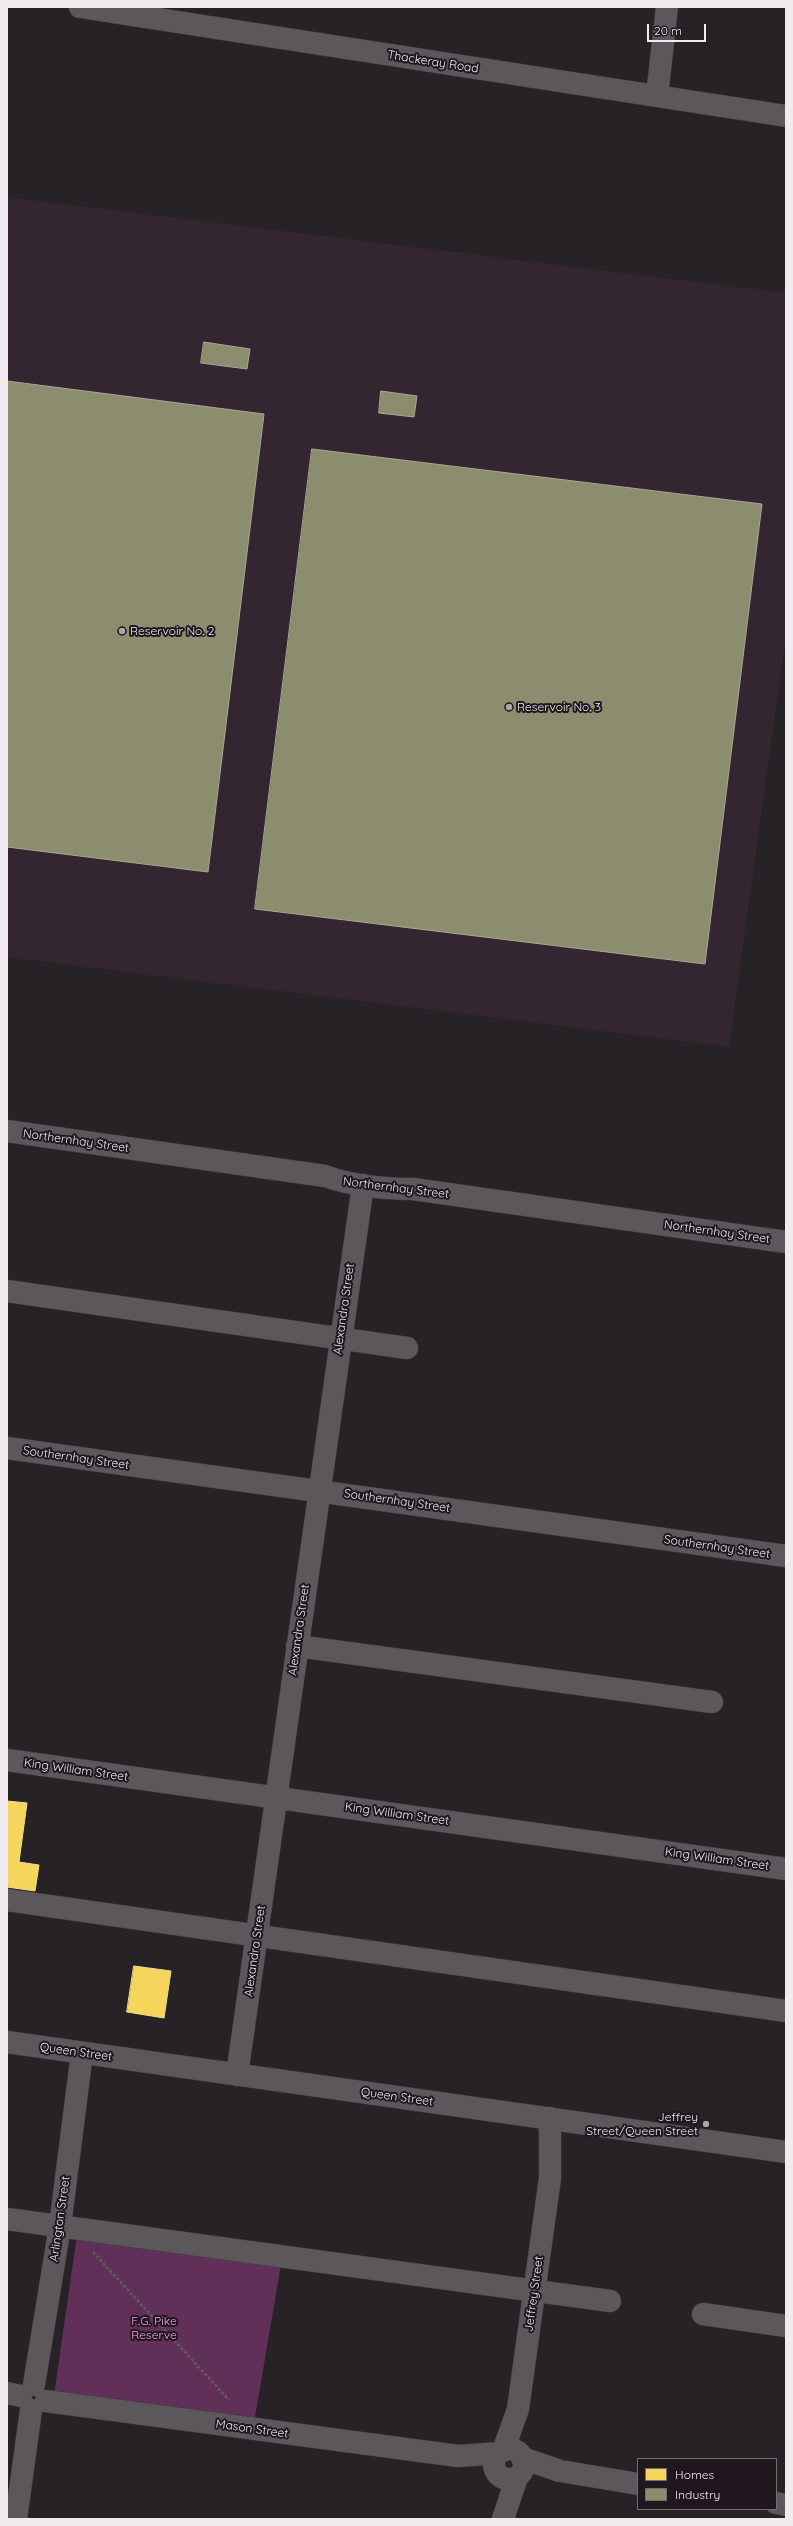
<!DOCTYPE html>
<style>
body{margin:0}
#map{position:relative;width:793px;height:2526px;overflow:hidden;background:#262226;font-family:Quicksand,sans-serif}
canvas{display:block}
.frame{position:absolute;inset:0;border:8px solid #f1ebf0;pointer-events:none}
.legend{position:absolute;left:637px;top:2458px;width:140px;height:52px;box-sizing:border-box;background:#1f171d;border:1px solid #736c71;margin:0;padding:5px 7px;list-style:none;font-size:12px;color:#f1ebf0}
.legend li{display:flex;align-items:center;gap:8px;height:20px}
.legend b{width:20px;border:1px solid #736c71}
.scale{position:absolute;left:647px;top:24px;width:59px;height:18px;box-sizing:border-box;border:2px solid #f1ebf0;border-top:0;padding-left:5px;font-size:12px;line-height:14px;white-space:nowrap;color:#f1ebf0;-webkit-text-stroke:3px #1f171d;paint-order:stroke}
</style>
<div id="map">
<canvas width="793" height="2526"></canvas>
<div class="frame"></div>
<ul class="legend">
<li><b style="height:11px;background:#f6d55c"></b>Homes</li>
<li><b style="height:11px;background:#8c8c6e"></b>Industry</li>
</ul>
<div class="scale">20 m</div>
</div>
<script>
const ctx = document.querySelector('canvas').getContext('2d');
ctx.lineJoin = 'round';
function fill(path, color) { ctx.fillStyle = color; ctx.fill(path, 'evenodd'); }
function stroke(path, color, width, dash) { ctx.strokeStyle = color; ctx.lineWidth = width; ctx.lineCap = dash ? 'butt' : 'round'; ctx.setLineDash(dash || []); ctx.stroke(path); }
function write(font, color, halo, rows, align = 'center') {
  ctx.font = font + ' Quicksand,sans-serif'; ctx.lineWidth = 4; ctx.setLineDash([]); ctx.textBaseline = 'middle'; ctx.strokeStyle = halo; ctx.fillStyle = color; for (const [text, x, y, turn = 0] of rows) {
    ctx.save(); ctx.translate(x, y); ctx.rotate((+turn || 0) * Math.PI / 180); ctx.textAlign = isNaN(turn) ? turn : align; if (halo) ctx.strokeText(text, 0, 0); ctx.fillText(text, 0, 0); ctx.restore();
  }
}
fill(new Path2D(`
 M7 197 786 293V636L729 1047 7 957Z`), '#332630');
fill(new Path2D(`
 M77 2235 281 2265 254 2423 54 2395Z`), '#603058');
const homes = new Path2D(`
 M7 1801 27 1803 19 1862 39 1865 35 1891 7 1887Z
 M134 1966 171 1971 164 2018 127 2012Z`);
fill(homes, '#f6d55c');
stroke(homes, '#f4dc88', 1);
const industry = new Path2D(`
 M204 342 250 349 247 369 201 363Z
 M7 381 264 414 208 872 7 847Z
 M381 391 417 396 414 417 379 413Z
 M312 449 762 504 705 964 255 909Z`);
fill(industry, '#8c8c6e');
stroke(industry, '#aaa895', 1);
const minor = new Path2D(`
 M80 7 786 116
 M657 96 667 7
 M7 1131 325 1176C353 1186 383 1189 413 1189L786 1242
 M7 1291 407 1348
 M7 1448 786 1556
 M297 1646 712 1702
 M7 1760 786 1869
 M7 1900 786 2011
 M7 2042 786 2152
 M237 2075 363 1185
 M7 2219 610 2301
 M703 2314 786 2326
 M34 2385 60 2226 82 2053
 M7 2393 21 2396
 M46 2401 458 2456 499 2453
 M494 2464a15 15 0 1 1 30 0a15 15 0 1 1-30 0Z
 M503 2451 518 2409 550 2178V2118
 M522 2458 560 2471 638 2484
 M776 2503 786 2505
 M16 2519 31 2410
 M503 2519 517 2477`);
stroke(minor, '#403c40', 23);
stroke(new Path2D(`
 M93 2252 229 2400`), '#5f5c5e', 2.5, [3, 2]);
stroke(minor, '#5b575a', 22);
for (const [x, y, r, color] of [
 [122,631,4,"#aaa5a9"],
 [509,707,4,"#aaa5a9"],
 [706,2124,4,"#aaa5a9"]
]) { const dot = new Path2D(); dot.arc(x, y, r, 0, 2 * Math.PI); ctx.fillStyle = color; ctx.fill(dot); stroke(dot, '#1f171d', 1.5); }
write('12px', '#f1ebf0', '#1f171d', [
 ["Thackeray Road",433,62,9],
 ["Northernhay Street",76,1141,8],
 ["Northernhay Street",396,1188,7],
 ["Northernhay Street",717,1232,8],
 ["Alexandra Street",344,1309,-82],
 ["Southernhay Street",76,1458,8],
 ["Southernhay Street",397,1501,8],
 ["Southernhay Street",717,1547,8],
 ["Alexandra Street",299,1630,-82],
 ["King William Street",76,1770,8],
 ["King William Street",397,1814,8],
 ["King William Street",717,1859,8],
 ["Alexandra Street",255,1951,-82],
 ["Queen Street",76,2052,8],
 ["Queen Street",397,2097,8],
 ["Arlington Street",60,2219,-82],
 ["Jeffrey Street",534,2294,-82],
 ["Mason Street",252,2429,8]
]);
write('12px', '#f1ebf0', '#1f171d', [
 ["Reservoir No. 2",130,631],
 ["Reservoir No. 3",517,707],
 ["Jeffrey",698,2117,"right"],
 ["Street/Queen Street",698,2131,"right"]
], 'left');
write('12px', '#f8a6e8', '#1f171d', [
 ["F.G. Pike",154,2321],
 ["Reserve",154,2335]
]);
</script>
